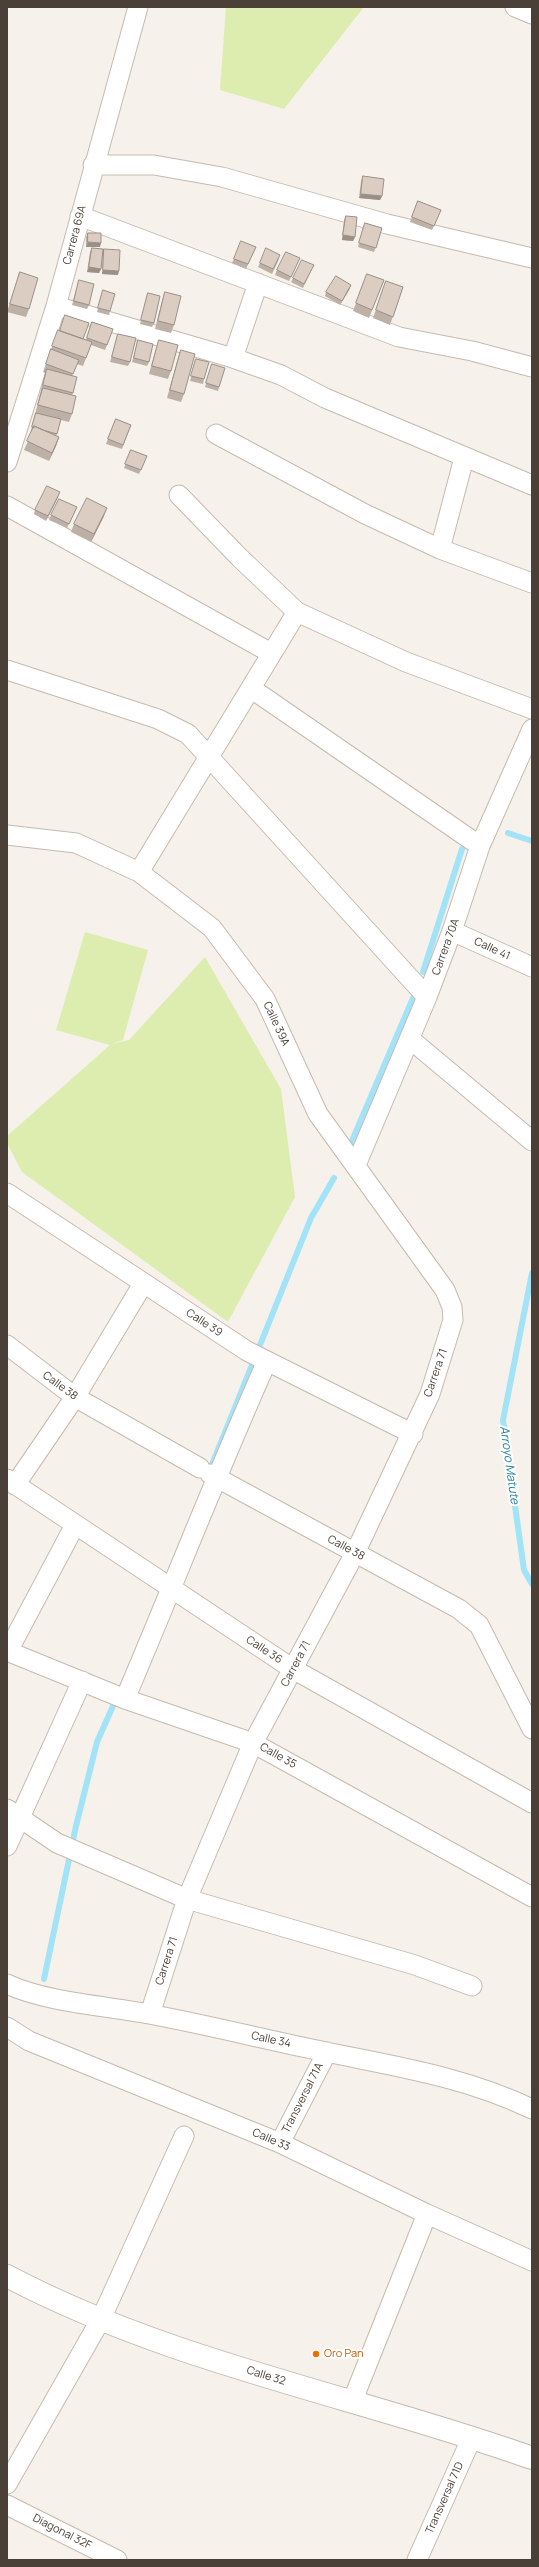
<!DOCTYPE html>
<style>
body{margin:0}
#map{position:relative;width:539px;height:2567px;overflow:hidden;background:#f6f1ea;font-family:Manrope,sans-serif}
canvas{display:block}
.frame{position:absolute;inset:0;border:8px solid #4b4037;pointer-events:none}
</style>
<div id="map">
<canvas width="539" height="2567"></canvas>
<div class="frame"></div>
</div>
<script>
const ctx = document.querySelector('canvas').getContext('2d');
ctx.lineJoin = 'round';
function fill(path, color) { ctx.fillStyle = color; ctx.fill(path, 'evenodd'); }
function stroke(path, color, width, dash) { ctx.strokeStyle = color; ctx.lineWidth = width; ctx.lineCap = dash ? 'butt' : 'round'; ctx.setLineDash(dash || []); ctx.stroke(path); }
function write(font, color, halo, rows, align = 'center') {
  ctx.font = font + ' Manrope,sans-serif'; ctx.lineWidth = 4; ctx.setLineDash([]); ctx.textBaseline = 'middle'; ctx.strokeStyle = halo; ctx.fillStyle = color; for (const [text, x, y, turn = 0] of rows) {
    ctx.save(); ctx.translate(x, y); ctx.rotate((+turn || 0) * Math.PI / 180); ctx.textAlign = isNaN(turn) ? turn : align; if (halo) ctx.strokeText(text, 0, 0); ctx.fillText(text, 0, 0); ctx.restore();
  }
}
fill(new Path2D(`
 M226 7H364L284 109 220 90Z
 M85 932 148 950 123 1040 111 1044 129 1040 205 957 281 1089 295 1197 228 1322 22 1172 7 1143V1136L110 1045 56 1030Z`), '#ddedb0');
stroke(new Path2D(`
 M508 833 532 841
 M423 972 462 849
 M349 1148 413 998
 M532 1273 503 1420 524 1570 532 1584
 M209 1472 311 1218 334 1178
 M44 1979 76 1826 97 1742 117 1697`), '#a3e3f7', 6);
const minor = new Path2D(`
 M515 7 532 14
 M93 165H154L222 177 387 224 532 258
 M80 216 399 337 472 351 532 367
 M56 306 233 358 281 375 325 398 532 485
 M233 358 258 283
 M216 434 365 514 440 549 532 583
 M7 462 56 306 138 7
 M179 495 240 558 297 612 406 662 532 709
 M7 506 271 653
 M440 549 464 458
 M7 670 158 719 188 734 427 997
 M252 689 480 846
 M7 835 76 843 139 872 212 928 265 999 318 1114 445 1290 452 1307 453 1320 430 1394 355 1553 253 1743 187 1899 150 2014
 M139 872 297 612
 M452 931 532 967
 M410 1039 532 1141
 M356 1165 427 997 452 931 480 846 532 729
 M7 1193 247 1351 413 1434
 M7 1345 75 1397 200 1468
 M210 1474 459 1609 479 1625 532 1729
 M7 1479 293 1669 532 1803
 M15 1485 75 1397 143 1284
 M7 1651 125 1699 253 1743 532 1897
 M8 1651 75 1525
 M125 1699C173 1586 217 1473 267 1361
 M7 1809 57 1843 187 1899 415 1965 472 1986
 M7 1846 82 1681
 M7 1984C45 2002 106 2006 149 2014 208 2025 267 2040 326 2052 398 2067 465 2077 532 2109
 M7 2027 29 2041 280 2143 427 2214 532 2261
 M280 2143 327 2052
 M352 2402 427 2214
 M7 2484 101 2319 184 2136
 M7 2505 117 2560
 M417 2560 472 2437`);
const tertiary = new Path2D(`
 M7 2276C172 2363 358 2396 532 2458`);
stroke(minor, '#c6baaf', 21);
stroke(tertiary, '#c6baaf', 24);
stroke(minor, '#fff', 19);
stroke(tertiary, '#fff', 22);
fill(new Path2D(`
 M363 176 382 196 380 200 359 198 361 181Z
 M418 201 441 210 432 230 410 222Z
 M346 216 355 237 353 241 342 240 344 220Z
 M365 223 382 228 374 252 358 247Z
 M88 233 100 247H86V237Z
 M256 247 246 269 232 263 234 259Z
 M92 248 103 252 104 249 118 275 102 274 103 254 101 269 99 273 87 272 90 252Z
 M300 258 289 281 275 275 277 270Z
 M279 259 272 274 258 267 260 263Z
 M312 269 303 288 291 282 293 278Z
 M20 272 29 309 26 317 7 312Z
 M367 274 384 280 369 318 353 311Z
 M79 280 89 305 87 309 72 305Z
 M386 281 403 287 390 325 373 318Z
 M351 285 349 290 340 305 325 296 326 292Z
 M103 290 110 311 109 315 97 312Z
 M165 292 174 325 171 333 155 329 162 301Z
 M148 293 154 323 152 327 140 324Z
 M92 322 113 329 105 350 91 345 83 366 77 364 72 376 73 393 72 395V414L69 422 61 420 56 436 59 437 56 446 49 461 24 450 32 432 31 431 40 394 45 373 43 372 58 330 86 340Z
 M118 334 130 362 128 366 110 362Z
 M138 340 149 362 147 366 132 362Z
 M159 340 171 371 168 379 149 374 156 349Z
 M181 350 184 394 181 402 167 398 178 358Z
 M196 359 204 379 203 384 190 381Z
 M211 368 219 387 218 391 205 387Z
 M116 419 131 425 122 449 106 444Z
 M131 450 147 456 139 474 124 468Z
 M58 497 46 521 34 514 35 510Z
 M77 507 67 528 49 520 51 515Z
 M104 516 91 542 71 532 74 524Z`), '#bdb0a7');
fill(new Path2D(`
 M361 194 382 196 380 200 359 198Z
 M343 235 355 237 353 241 342 240Z
 M88 242 101 243 100 247H86Z
 M89 267 101 269 99 273 87 272Z
 M103 270 119 271 118 275 102 274Z
 M351 285 349 290 340 305 342 301Z
 M59 437 56 446 49 461 52 453Z
 M60 492 58 497 46 521 48 516Z
 M107 508 104 516 91 542 94 534Z`), '#9a9088');
const building = new Path2D(`
 M363 176 384 179 382 196 361 194Z
 M418 201 441 210 434 226 412 217Z
 M346 216 357 217 355 237 343 235Z
 M365 223 382 228 376 248 359 243Z
 M88 233H101V243L88 242Z
 M241 241 256 247 248 264 234 259Z
 M92 248 103 249 101 269 89 267Z
 M266 248 280 255 273 269 260 263Z
 M104 249 120 250 119 271 103 270Z
 M286 252 300 258 291 277 277 270Z
 M302 260 314 265 304 284 293 278Z
 M20 272 38 278 29 309 10 304Z
 M367 274 384 280 372 310 356 303Z
 M336 276 351 285 342 301 326 292Z
 M79 280 94 284 89 305 74 301Z
 M386 281 403 287 393 317 376 310Z
 M103 290 115 294 110 311 98 308Z
 M165 292 181 296 174 325 158 321Z
 M148 293 160 296 154 323 141 320Z
 M65 315 89 323 83 339 60 331Z
 M92 322 113 329 107 345 87 338Z
 M58 330 92 342 86 358 52 346Z
 M118 334 136 338 130 362 112 357Z
 M138 340 153 344 149 362 134 358Z
 M159 340 178 345 171 371 152 366Z
 M51 349 79 360 73 374 46 364Z
 M181 350 195 354 184 394 170 390Z
 M196 359 209 362 204 379 191 376Z
 M212 364 225 368 219 387 206 383Z
 M47 369 77 377 73 393 43 385Z
 M43 388 76 396 72 414 38 405Z
 M36 413 61 419 57 434 43 430 34 426V428L32 427Z
 M116 419 131 425 123 445 108 439Z
 M34 426 59 437 52 453 27 441Z
 M131 450 147 456 141 470 125 464Z
 M47 486 60 492 48 516 35 510Z
 M87 498 107 508 94 534 74 524Z
 M59 499 77 507 69 524 51 515Z`);
fill(building, '#dccdc2');
stroke(building, '#9a9088', 1);
for (const [x, y, r, color] of [
 [316,2354,4,"#e8710a"]
]) { const dot = new Path2D(); dot.arc(x, y, r, 0, 2 * Math.PI); ctx.fillStyle = color; ctx.fill(dot); stroke(dot, '#fff', 1.5); }
write('11px', '#4b4037', '#fff', [
 ["Carrera 69A",75,235,-75],
 ["Carrera 70A",446,947,-70],
 ["Calle 41",492,949,25],
 ["Calle 39A",276,1024,65],
 ["Calle 39",204,1323,33],
 ["Carrera 71",436,1373,-71],
 ["Calle 38",60,1386,36],
 ["Calle 38",346,1548,28],
 ["Calle 36",264,1650,33],
 ["Carrera 71",296,1664,-62],
 ["Calle 35",278,1756,29],
 ["Carrera 71",167,1961,-72],
 ["Calle 34",271,2040,12],
 ["Transversal 71A",303,2098,-63],
 ["Calle 33",271,2140,23],
 ["Calle 32",266,2376,17],
 ["Transversal 71D",445,2498,-66],
 ["Diagonal 32F",62,2532,27]
]);
write('11px', '#c56008', '#fff', [
 ["Oro Pan",324,2354]
], 'left');
write('italic 12px', '#22809f', '#fff', [
 ["Arroyo Matute",509,1465,82]
]);
</script>
